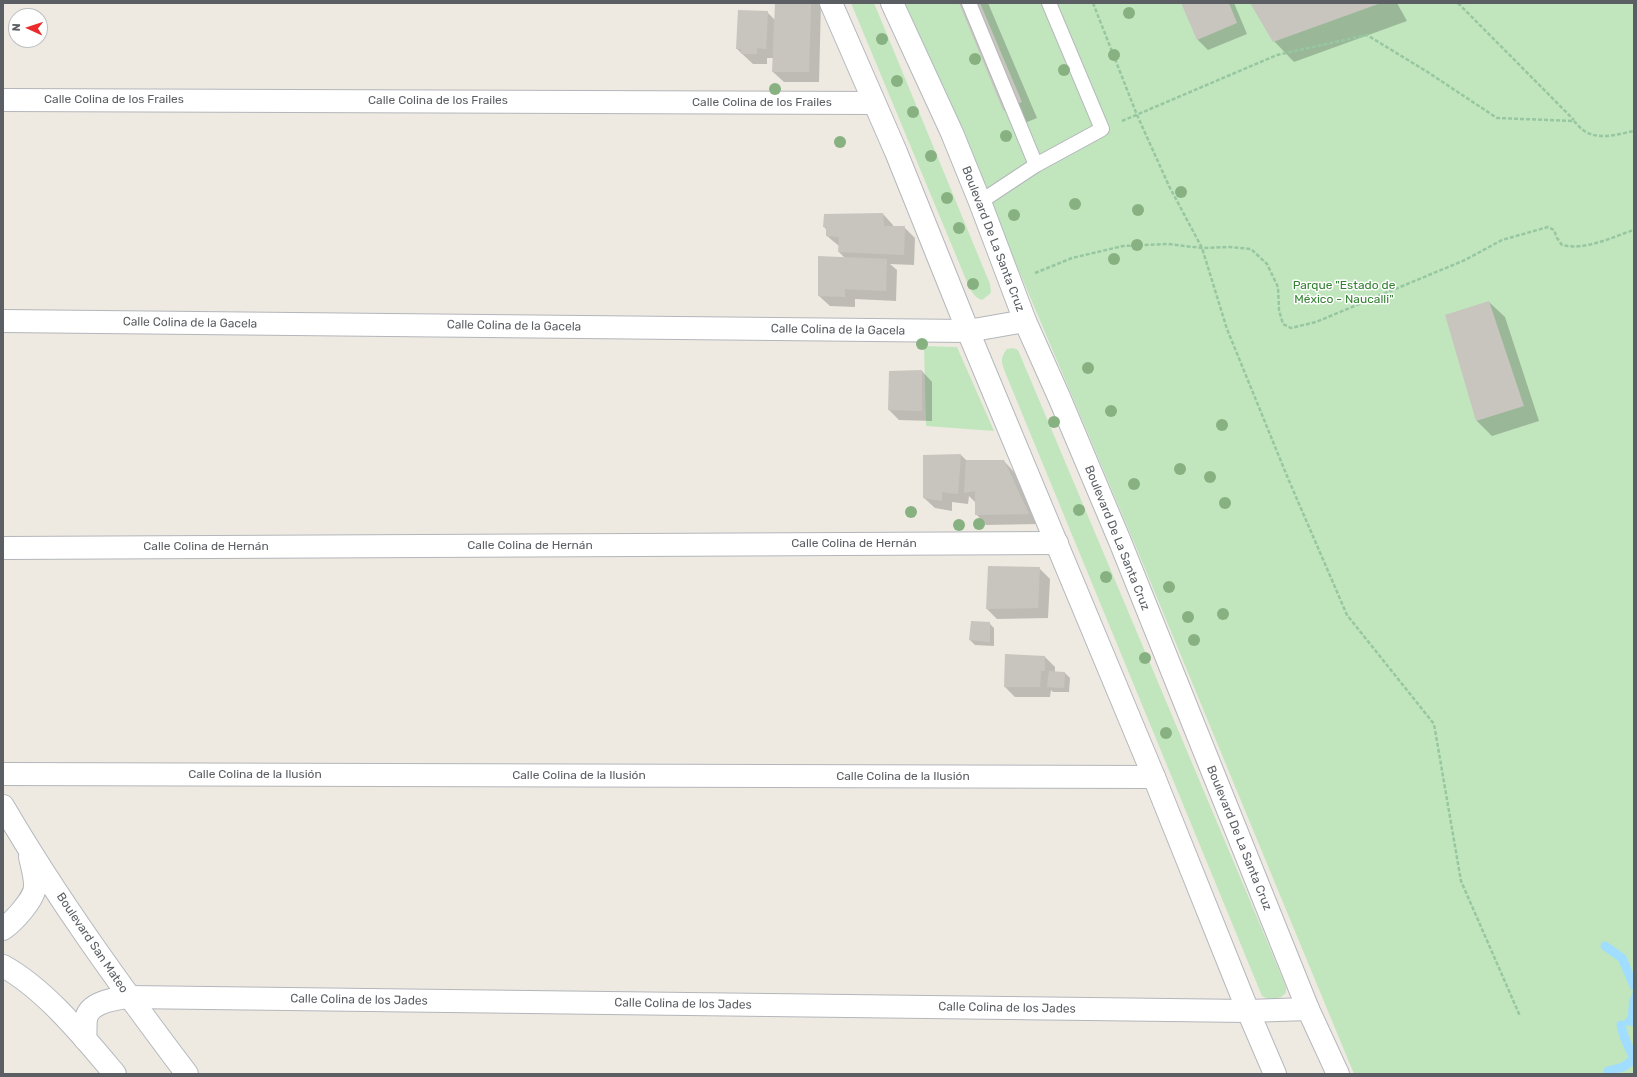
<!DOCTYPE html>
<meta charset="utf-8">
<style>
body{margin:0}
#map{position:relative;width:1637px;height:1077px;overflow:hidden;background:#eeeae2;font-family:Rubik,sans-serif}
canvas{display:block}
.frame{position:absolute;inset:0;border:4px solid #5b5f63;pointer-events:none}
.north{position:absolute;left:8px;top:8px;width:40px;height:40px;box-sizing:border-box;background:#fff;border:1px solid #bdbfc1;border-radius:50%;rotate:273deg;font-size:11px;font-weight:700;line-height:16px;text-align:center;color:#5b5f63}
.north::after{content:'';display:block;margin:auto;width:14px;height:18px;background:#eb2b2b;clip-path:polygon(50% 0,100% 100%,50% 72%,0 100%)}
</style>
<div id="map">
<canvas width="1637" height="1077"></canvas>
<div class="frame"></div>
<div class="north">N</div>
</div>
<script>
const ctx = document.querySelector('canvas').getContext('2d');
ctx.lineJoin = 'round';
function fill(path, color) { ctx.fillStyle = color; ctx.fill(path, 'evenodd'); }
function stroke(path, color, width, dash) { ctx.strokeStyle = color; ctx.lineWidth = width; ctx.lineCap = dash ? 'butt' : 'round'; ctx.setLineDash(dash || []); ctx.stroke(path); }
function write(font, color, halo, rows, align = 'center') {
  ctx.font = font + ' Rubik,sans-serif'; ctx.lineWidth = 3; ctx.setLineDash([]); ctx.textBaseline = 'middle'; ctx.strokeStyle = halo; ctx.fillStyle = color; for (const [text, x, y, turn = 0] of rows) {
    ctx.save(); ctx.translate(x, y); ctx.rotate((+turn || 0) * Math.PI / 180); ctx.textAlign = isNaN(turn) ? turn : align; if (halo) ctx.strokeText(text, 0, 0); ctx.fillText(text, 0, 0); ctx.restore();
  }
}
fill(new Path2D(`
 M851 3H874L990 284 991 293 982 300C973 297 971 290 967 282Z
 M901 3H1634V1074H1354L1136 547 1022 278Z
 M924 346 957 347 994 431 926 426Z
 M1013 348 1018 350 1262 929 1286 987V993L1281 997 1270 1000 1262 996 1007 377C1003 365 998 360 1007 349Z`), '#c1e6be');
fill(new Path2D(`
 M1634 989V1026L1621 1025 1628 1016 1629 1001Z`), '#a1ddff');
fill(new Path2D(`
 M776 3H821L819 82H784L773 72 774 58H767V64H753L737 49 767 12 775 20Z
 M960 3H988L1037 118 1020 125 1004 110Z
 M1182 3H1234L1247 34 1208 50 1198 40Z
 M1252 3H1397L1407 21 1294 62 1274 41Z
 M883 214 893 225V227H904L915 238 914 265 890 264 897 270 896 301 855 299V307L830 306 819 296 845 258 839 252V246L827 236V230L824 227Z
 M1489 302 1505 317 1539 421 1492 436 1477 421 1446 315Z
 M922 371 932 382V421L899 420 889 410Z
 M961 455 967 461H1004L1014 472 1038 524 986 525 976 514V503L969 496 968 504 952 502V511L935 508 924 498Z
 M1039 568 1050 579 1048 618 997 619 987 609Z
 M989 623 994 628V646L975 645 970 640Z
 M1006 655 1045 657 1055 667V672L1065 673 1070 678 1069 692H1053L1051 690 1050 697H1015L1005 687Z`), '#0003');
stroke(new Path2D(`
 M1605 946 1622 958 1634 986
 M1608 1074V1071L1623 1067 1634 1059C1629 1047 1623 1038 1621 1025`), '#a1ddff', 9);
fill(new Path2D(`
 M775 3H811L809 72H772Z
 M959 3H980L1022 102 1003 110Z
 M1181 3H1229L1237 23 1197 40Z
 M1250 3H1381L1273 42Z
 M738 10 768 11 766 49 757 48V54H741V49H736Z
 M883 213 884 226H905L904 255 838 252 839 237 826 236V227H823L824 214Z
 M818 256 887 259 886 291 845 289V297L818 296Z
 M1489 301 1524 406 1476 421 1445 315Z
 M922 370V411L888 410 889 371Z
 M961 454 958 494 942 492V501L923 498V455Z
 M966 460H1004L1029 514 975 515V491L964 493Z
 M988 566 1040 567 1038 608 986 609Z
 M971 621 990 622V642L969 640Z
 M1005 654 1045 656V671H1041L1040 687H1004Z
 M1049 671 1065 672 1064 688 1047 687Z`), '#c8c5bf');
const lane = new Path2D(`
 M969 3 1036 165 1102 129 1049 3
 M980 202 1036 165`);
const street = new Path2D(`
 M3 100 873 103
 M3 321 968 331 1025 321
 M3 548 1057 543
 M3 774 1154 777
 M85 1039C86 1033 85 1026 86 1019 89 1002 114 999 128 997L1248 1011 1308 1009`);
const secondary = new Path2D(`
 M831 3 896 152 968 331 1154 777 1248 1011 1275 1074
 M892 3 952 133 980 202 1025 321 1059 397 1119 539 1308 1009 1338 1074
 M3 806C58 900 122 988 187 1074
 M3 929C13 922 36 898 35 885 35 876 32 866 30 857
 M3 966C45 989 84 1037 115 1074`);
stroke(lane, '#b3b6ba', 16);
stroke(street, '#b3b6ba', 24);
stroke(secondary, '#b4b8bd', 24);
stroke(new Path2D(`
 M1093 3 1137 115 1169 186 1202 248 1227 329 1287 476 1347 615 1434 724 1461 881 1520 1016
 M1458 3 1574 120
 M1122 121 1277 55 1367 35 1426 71 1497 118 1574 121C1577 124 1580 128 1583 130 1597 141 1619 134 1634 131
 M1035 273 1072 258 1123 246 1168 244 1202 248 1230 247 1251 249 1267 264 1278 287 1279 310 1283 324 1291 328 1316 322 1465 260 1502 240 1548 227 1554 230 1557 238 1562 245C1585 251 1612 237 1634 230`), '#97c7a1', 2.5, [4, 2]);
stroke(lane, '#fff', 14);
stroke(street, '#fff', 22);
stroke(secondary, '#fff', 22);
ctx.fillStyle = '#88b182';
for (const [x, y] of [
 [1129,13],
 [882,39],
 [1114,55],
 [975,59],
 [1064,70],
 [897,81],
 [775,89],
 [913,112],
 [1006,136],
 [840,142],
 [931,156],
 [1181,192],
 [947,198],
 [1075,204],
 [1138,210],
 [1014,215],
 [959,228],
 [1137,245],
 [1114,259],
 [973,284],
 [922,344],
 [1088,368],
 [1111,411],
 [1054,422],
 [1222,425],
 [1180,469],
 [1210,477],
 [1134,484],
 [1225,503],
 [1079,510],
 [911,512],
 [979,524],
 [959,525],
 [1106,577],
 [1169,587],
 [1223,614],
 [1188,617],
 [1194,640],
 [1145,658],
 [1166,733]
]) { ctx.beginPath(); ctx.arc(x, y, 6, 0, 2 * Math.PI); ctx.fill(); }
write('12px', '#5b5f63', '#fff', [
 ["Calle Colina de los Frailes",114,100],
 ["Calle Colina de los Frailes",438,101],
 ["Calle Colina de los Frailes",762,103],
 ["Boulevard De La Santa Cruz",993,239,69],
 ["Calle Colina de la Gacela",190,323,1],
 ["Calle Colina de la Gacela",514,326,1],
 ["Calle Colina de la Gacela",838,330,1],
 ["Boulevard De La Santa Cruz",1117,538,68],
 ["Calle Colina de Hernán",854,544],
 ["Calle Colina de Hernán",530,546],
 ["Calle Colina de Hernán",206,547],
 ["Calle Colina de la Ilusión",255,775],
 ["Calle Colina de la Ilusión",579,776],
 ["Calle Colina de la Ilusión",903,777],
 ["Boulevard De La Santa Cruz",1239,838,68],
 ["Boulevard San Mateo",92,943,56],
 ["Calle Colina de los Jades",359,1000,1],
 ["Calle Colina de los Jades",683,1004,1],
 ["Calle Colina de los Jades",1007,1008,1]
]);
write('12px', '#358233', '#fff', [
 ["Parque \"Estado de",1344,286],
 ["México - Naucalli\"",1344,300]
]);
</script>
